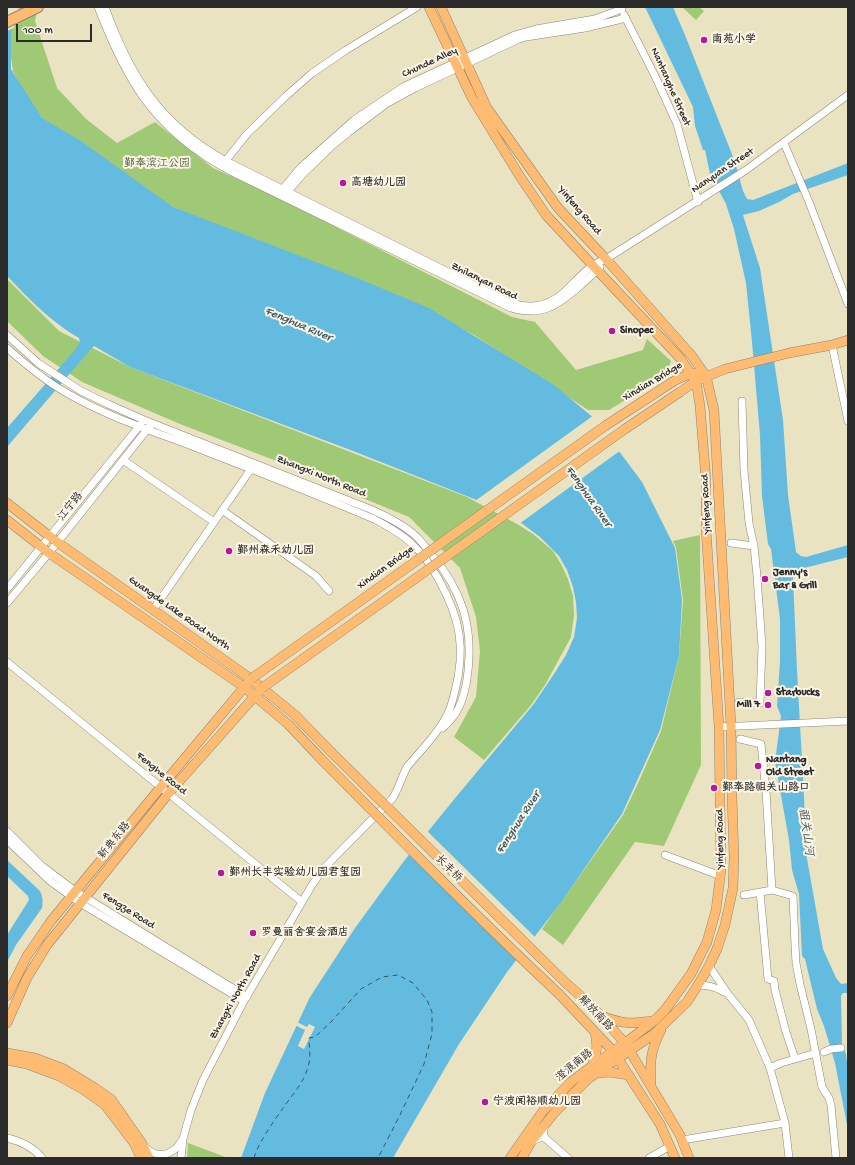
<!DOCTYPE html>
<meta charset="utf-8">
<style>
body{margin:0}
#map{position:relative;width:855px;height:1165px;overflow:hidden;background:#eae3c1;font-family:"Gochi Hand",sans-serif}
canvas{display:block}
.frame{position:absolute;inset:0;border:8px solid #2b2b2b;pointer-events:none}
.scale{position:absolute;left:16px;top:24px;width:76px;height:18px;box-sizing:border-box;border:2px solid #2b2b2b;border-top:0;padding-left:5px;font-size:12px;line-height:14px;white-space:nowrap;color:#2b2b2b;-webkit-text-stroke:3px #fcf5e5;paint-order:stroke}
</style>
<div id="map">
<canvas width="855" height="1165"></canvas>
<div class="frame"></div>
<div class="scale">100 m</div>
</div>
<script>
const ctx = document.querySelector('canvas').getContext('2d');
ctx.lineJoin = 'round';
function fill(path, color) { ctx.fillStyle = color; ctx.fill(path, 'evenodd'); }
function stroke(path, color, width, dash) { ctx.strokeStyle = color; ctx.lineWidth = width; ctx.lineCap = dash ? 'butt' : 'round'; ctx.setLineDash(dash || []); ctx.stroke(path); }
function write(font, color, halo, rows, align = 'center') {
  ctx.font = font + ' "Gochi Hand","LXGW WenKai TC",sans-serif'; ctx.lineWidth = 4; ctx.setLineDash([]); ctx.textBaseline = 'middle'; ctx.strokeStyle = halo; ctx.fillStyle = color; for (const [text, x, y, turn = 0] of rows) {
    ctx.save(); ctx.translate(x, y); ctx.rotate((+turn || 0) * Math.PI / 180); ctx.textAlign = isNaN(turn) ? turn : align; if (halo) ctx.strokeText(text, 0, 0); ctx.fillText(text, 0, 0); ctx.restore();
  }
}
fill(new Path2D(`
 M13 7H38L35 21 57 88 86 119 117 143 155 122 213 168 281 199 512 317 535 322 576 370 643 350 647 339 671 361 666 375 609 410H588L474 335 407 300 198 219 144 193 51 128 30 104 13 71 8 38Z
 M682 7H699L704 11 696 20Z
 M7 279 59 331 130 367 467 497 517 524 533 534 553 551 561 564 568 579 573 596 574 615 571 637 545 685 531 705 484 760 454 737 476 697 480 651 476 617 460 568 409 517 348 492 300 470 180 424 82 382 43 356 7 321Z
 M700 535 701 765 664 846 635 842 563 945 542 929 623 815 639 781 661 731 679 656 683 600 676 548 673 541Z
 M188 1143 228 1158H187Z`), '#9fc975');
fill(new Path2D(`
 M7 7H17L11 33V69L42 118 81 141 173 207 357 278 429 308 554 385 595 419 642 482 675 548 682 600 679 656 660 730 622 814 560 904 507 972 459 1044 393 1158H241L265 1093 310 997 355 928 404 861 456 797 533 705 554 674 566 655 574 637 577 618 576 602 573 587 567 570 559 556 540 537 520 522 505 513 474 499 353 451 130 367 94 346 90 350 7 447V428L74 351 80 342 79 338C51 322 29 299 7 276Z
 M645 7H673L685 35 735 162 743 191 747 199 753 200 848 163V175L793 194 779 202 759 211 743 215 760 268 783 420 788 495 796 552 801 556 806 557 848 545V557L800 569 795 572 793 578 797 670 804 797 806 853 823 949 836 978 841 984 848 983V993H843L841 996 842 1044 846 1054 848 1071V1130L835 1063 824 1026 817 1009 805 959 802 956 799 894 792 870 789 840 775 762 781 716 777 706 780 661V619L771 549 768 544 762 496 760 435 752 342 746 283 734 229 726 204 710 174 705 150H703L695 126 693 107Z
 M7 860 40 891C43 897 43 901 42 908L16 945 7 962V935L29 900 28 896 7 876Z`), '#63bce0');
fill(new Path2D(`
 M7 7H19L14 28 7 31Z
 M594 415 597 418 621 450 519 524 504 515 475 501Z
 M426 830 536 938 519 961 408 853Z
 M297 1022 307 1027 309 1024 315 1027 304 1049 298 1046 305 1030 295 1025Z`), '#eae3c1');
stroke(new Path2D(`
 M254 1158C258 1143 274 1121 283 1108 293 1094 306 1080 309 1063 311 1055 309 1046 309 1038L315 1037 330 1023 361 989 382 977 398 975 413 983 427 1000 432 1012V1034L424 1064 399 1117 378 1158`), '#3c5661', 1, [5, 4]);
const minor = new Path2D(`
 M98 7C110 38 124 70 143 97 166 129 199 155 234 173L511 308C541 317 557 306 580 286 586 280 594 274 600 267
 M105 7C130 76 160 125 226 161L506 301C525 309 546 308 562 294 572 285 581 274 592 266 596 263 601 261 606 259L746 170 848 95
 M624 15 655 76 677 124 698 202
 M784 143 809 202 848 304
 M223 164 247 134 285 97 311 74 346 50 417 7
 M281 191 301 167 354 120 403 87 515 35 536 29 595 19 622 9
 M285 195 302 175 333 145 349 132 386 104 415 88 519 39 526 37 585 28 626 18
 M7 335 38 363 81 391 108 404 144 420 370 509C386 516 403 524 417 537 422 542 427 549 432 555 462 591 473 625 468 671 467 685 462 706 453 717 450 721 446 724 443 728
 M832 345 848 421
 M7 348C25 364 44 380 65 392 107 417 156 432 202 450 259 472 317 495 374 519 387 526 401 533 412 544 423 554 432 567 439 580 460 618 466 648 455 691 453 699 451 709 446 717 437 735 420 751 407 767 401 778 399 789 392 799L324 868 312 885 244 1001 203 1080 191 1110 183 1139
 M123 460 214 522
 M222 510 316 576 329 591
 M731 543 754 546
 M7 589 141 424
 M7 603 49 553 150 426
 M153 610 251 469
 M7 662 302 902
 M739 702 760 703 762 646 757 576 754 546 749 523 744 470 742 401
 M719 727 848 721
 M740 739 761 744 766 791 772 890 793 896 795 945 796 963 800 984 811 1029 822 1087 829 1098 831 1105 836 1158
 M7 831 42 866 75 891 247 997
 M7 840 50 881 80 903 244 1001
 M665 855 721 876
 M760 892 768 979 774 981 775 990 786 1032 795 1059
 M744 895 772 890
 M709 966 728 994 749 1020 770 1068 785 1123 789 1158
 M698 985C708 985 716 987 724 992
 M824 1052 831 1049 841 1048
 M770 1068 781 1063 816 1053
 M7 1138C20 1141 33 1147 42 1158
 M545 1138 568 1158
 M682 1140 785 1123
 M533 1141 539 1138H545L543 1133 545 1126
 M145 1147C154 1156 165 1157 175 1149 178 1147 180 1142 183 1139L181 1158
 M649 1158 670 1146`);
const major = new Path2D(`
 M429 7 472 98 519 175 546 215 597 270 680 358 696 381 700 406 706 480V529L719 727 721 870 716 910 707 942 691 974 665 1010 654 1021 625 1043 592 1066 571 1082 543 1111 510 1158
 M441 7 487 108 558 208 606 259 692 356 706 376 714 410 731 726 732 796 734 857 733 888 725 925 717 949 709 966 698 985 687 1002 654 1034 589 1078 555 1112 531 1142 522 1158
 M674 381 691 373 697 374
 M680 392 696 381 725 369 789 353 832 345 848 340
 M7 503 57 542 251 679 295 715 331 752
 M7 520 49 553 244 687 288 724 322 760
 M568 985 590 1004 625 1043 680 1135 689 1158
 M559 994 613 1051 660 1124 675 1158
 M7 996 27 956 51 921 160 788 251 679
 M602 1016C623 1024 630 1024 652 1021
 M7 1023 27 978 47 945 168 794 262 688
 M7 1053 35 1058 64 1069 95 1088 111 1099 141 1142 149 1158
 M7 1060 27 1064 59 1076 84 1090 105 1105 134 1143 141 1158
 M592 1066C597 1053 598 1046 595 1032
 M598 1073 609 1072 629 1075
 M651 1085C650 1063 650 1051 661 1030`);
const highway = new Path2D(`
 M7 22 38 7`);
stroke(minor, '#8a8776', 8);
stroke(major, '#8a8776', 10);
stroke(highway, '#8a8776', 12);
stroke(minor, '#fff', 7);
stroke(major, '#febb71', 9);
stroke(highway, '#febb71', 10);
const majorBridge = new Path2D(`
 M251 679 605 426 674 381
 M262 688 625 429 680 392
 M331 752 568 985
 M322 760C400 839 478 918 559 994`);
stroke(majorBridge, '#8a8776', 10, []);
stroke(majorBridge, '#febb71', 9);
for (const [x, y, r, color] of [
 [704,40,4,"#b5179e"],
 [343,183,4,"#b5179e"],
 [612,331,4,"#b5179e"],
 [229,551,4,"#b5179e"],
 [765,579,4,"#b5179e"],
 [768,693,4,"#b5179e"],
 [768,705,4,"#b5179e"],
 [758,766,4,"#b5179e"],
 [714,788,4,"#b5179e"],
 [221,873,4,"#b5179e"],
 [253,933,4,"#b5179e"],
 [485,1102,4,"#b5179e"]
]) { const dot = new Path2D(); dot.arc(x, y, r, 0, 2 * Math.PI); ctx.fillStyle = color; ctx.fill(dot); stroke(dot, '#fcf5e5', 1.5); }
write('bold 11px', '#2b2b2b', '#fcf5e5', [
 ["南苑小学",712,40],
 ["高塘幼儿园",351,183],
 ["Sinopec",620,331],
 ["鄞州森禾幼儿园",237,551],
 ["Jenny's",773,573],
 ["Bar & Grill",773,586],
 ["Starbucks",776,693],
 ["Mill 7",760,705,"right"],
 ["Nantang",766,760],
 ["Old Street",766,773],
 ["鄞奉路祖关山路口",722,788],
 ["鄞州长丰实验幼儿园君玺园",229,873],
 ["罗曼丽舍宴会酒店",261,933],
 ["宁波闻裕顺幼儿园",493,1102]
], 'left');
write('11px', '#2b2b2b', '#fcf5e5', [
 ["Chunde Alley",430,63,-25],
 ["Nantanghe Street",670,87,66],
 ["Nanyuan Street",723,171,-34],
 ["Yinfeng Road",579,211,49],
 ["Zhilanyan Road",484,282,26],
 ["Xindian Bridge",653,382,-31],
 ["Zhangxi North Road",321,477,22],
 ["Yinfeng Road",707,504,-93],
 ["江宁路",71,507,-51],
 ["Xindian Bridge",386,568,-36],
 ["Guangde Lake Road North",179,614,35],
 ["Fenghe Road",161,774,39],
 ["Yinfeng Road",721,839,-91],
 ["新典东路",115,841,-51],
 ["长丰桥",448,869,45],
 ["Fengze Road",128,911,32],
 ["Zhangxi North Road",236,997,-61],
 ["解放南路",595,1014,46],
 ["澄浪南路",575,1066,-39]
]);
write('11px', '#4e5a41', '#fcf5e5', [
 ["鄞奉滨江公园",157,164]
]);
write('italic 12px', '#3c5661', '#fcf5e5', [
 ["Fenghua Rıver",298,325,23],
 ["Fenghua Rıver",588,497,55],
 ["Fenghua Rıver",519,823,-57],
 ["祖关山河",805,832,82]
]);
</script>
